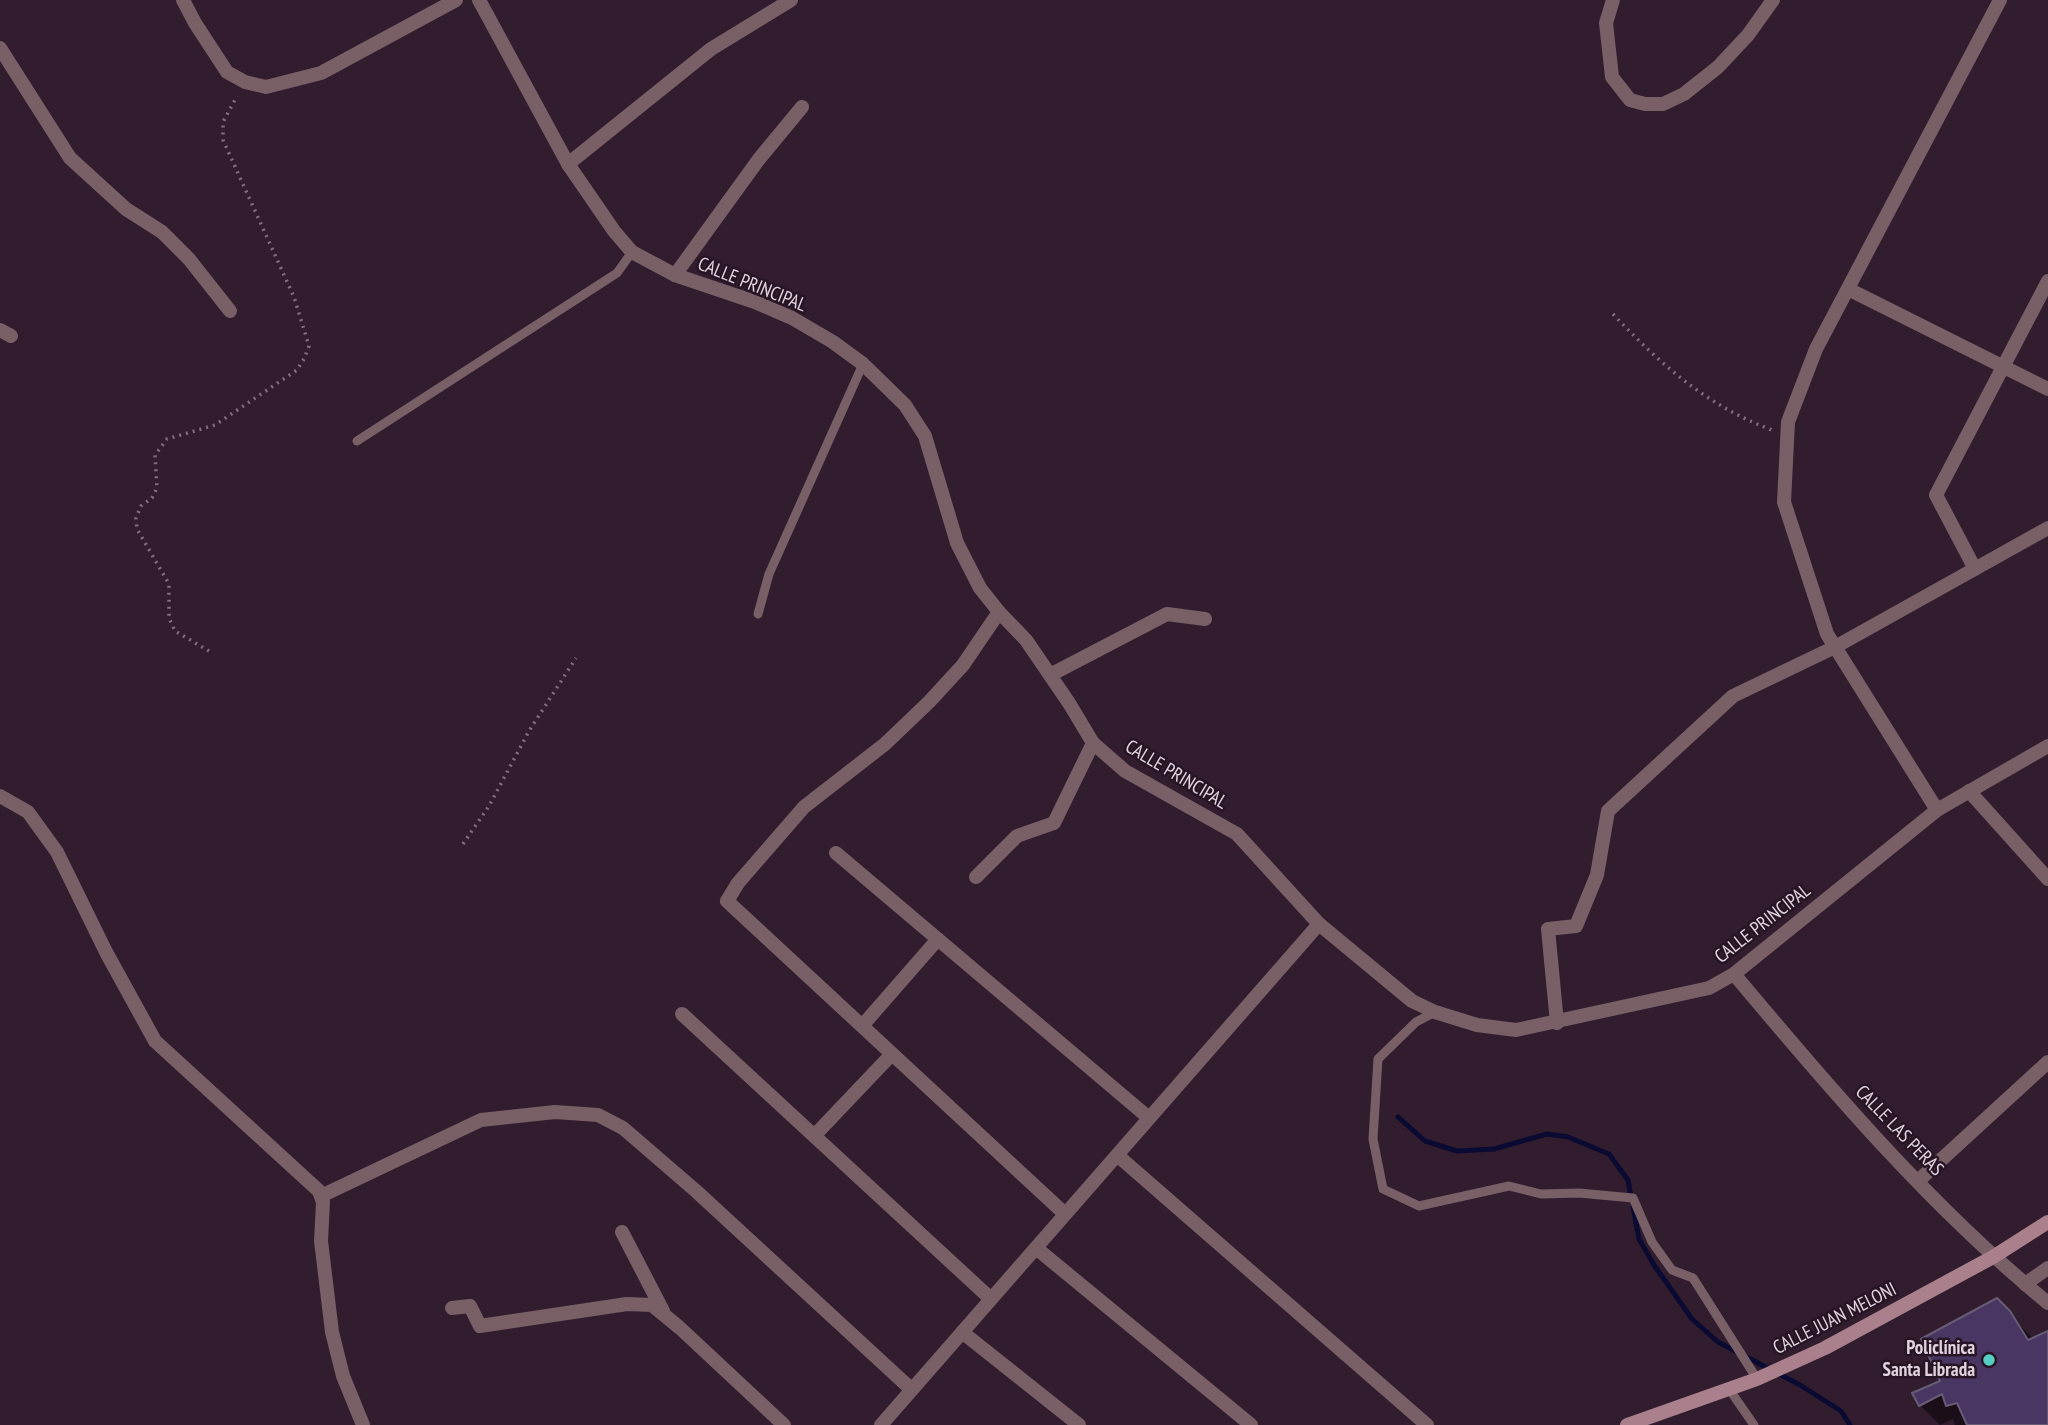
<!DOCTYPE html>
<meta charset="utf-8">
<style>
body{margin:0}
canvas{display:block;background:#311d2e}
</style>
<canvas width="2048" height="1425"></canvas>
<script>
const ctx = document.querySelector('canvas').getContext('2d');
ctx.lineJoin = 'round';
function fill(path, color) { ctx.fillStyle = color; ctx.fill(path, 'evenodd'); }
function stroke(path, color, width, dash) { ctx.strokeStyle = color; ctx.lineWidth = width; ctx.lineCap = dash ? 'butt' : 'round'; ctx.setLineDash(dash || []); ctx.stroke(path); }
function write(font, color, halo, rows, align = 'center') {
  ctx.font = font + ' "PT Sans Narrow",sans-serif'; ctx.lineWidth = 5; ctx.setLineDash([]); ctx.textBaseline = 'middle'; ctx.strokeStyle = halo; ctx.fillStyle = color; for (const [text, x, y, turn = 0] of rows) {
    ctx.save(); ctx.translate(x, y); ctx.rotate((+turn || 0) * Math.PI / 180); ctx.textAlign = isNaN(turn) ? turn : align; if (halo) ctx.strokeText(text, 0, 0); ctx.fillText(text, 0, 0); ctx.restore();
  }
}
fill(new Path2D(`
 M1996 1300 2033 1339 2048 1333V1425H1955L1953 1419 1940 1425 1920 1405 1943 1382Z`), '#0007');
stroke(new Path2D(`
 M1398 1117 1425 1141 1457 1151 1494 1149 1547 1134 1568 1137 1609 1154 1628 1180 1631 1197
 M1633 1207 1639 1239 1654 1265 1692 1319 1718 1342 1800 1385 1841 1411 1850 1425`), '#0a0a32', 5);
const building = new Path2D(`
 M1997 1298 2010 1311 2028 1340 2048 1331V1425H1967L1957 1403 1946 1406 1942 1394 1919 1406 1912 1393 1940 1381 1921 1339Z`);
fill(building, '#493662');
stroke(building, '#675c76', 2);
stroke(new Path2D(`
 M1613 314C1660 364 1707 406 1772 430
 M209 651 175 631 169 618V584L137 529 136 518 141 506 152 498 157 488 155 455 167 439 215 425 297 370 304 359 309 346 294 297 223 140V122L237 96
 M463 844 489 806 529 731 576 658`), '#806f7d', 3.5, [2, 5]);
stroke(new Path2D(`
 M357 441 617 273 632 252
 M758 614 769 574 863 364
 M1435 1012 1416 1022 1378 1059 1373 1139 1383 1189 1419 1206 1509 1186 1541 1194 1579 1193 1633 1198 1652 1242 1672 1270 1693 1278 1757 1379
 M1729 1389 1754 1425`), '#795f66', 9);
stroke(new Path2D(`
 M183 0 195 23 227 72 245 82 266 87 321 73 456 0
 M1613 0 1606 23 1612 77 1630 100 1645 104H1663L1684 94 1718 67 1748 35 1773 0
 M0 48 70 158 126 209 162 232 189 259 230 311
 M568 164 711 49 791 0
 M675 275 759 159 802 107
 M1848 289 2048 389
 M0 330 11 336
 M1975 569 1936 495 2048 281
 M999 612 963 665 929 702 885 744 804 807 738 883 727 901 1065 1214
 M1050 675 1167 614 1205 619
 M1969 791 2048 879
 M0 796 28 812 57 852 106 952 155 1041 319 1191 323 1202 321 1241 332 1332 343 1376 363 1425
 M1937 810 1827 634 1784 502 1788 422 1816 349 2000 0
 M836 853 1149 1118
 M976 877 1017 836 1054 823 1093 743
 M682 1014 991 1299
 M1557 1023 1548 929 1576 926 1597 875 1608 811 1733 696 1835 647 2048 528
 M862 1026 938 939
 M814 1136 892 1054
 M1117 1155 1427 1425
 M1918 1181 2048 1062
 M321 1196 481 1120 555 1112 598 1115 623 1128 696 1191 911 1389
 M622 1232 663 1311
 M1036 1248 1251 1425
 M2025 1284 2048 1268
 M452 1308 470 1306 480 1326 627 1304 652 1305 680 1328 784 1425
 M962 1332 1079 1425
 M881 1425 1319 924`), '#795f66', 14);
stroke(new Path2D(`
 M479 0 568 164 614 231 632 252 675 275 755 302 792 318 833 342 863 364 905 405 925 436 957 543 980 588 999 612 1026 640 1069 703 1093 743 1125 771 1237 834 1319 924 1412 1001 1435 1012 1477 1025 1516 1030 1709 988 1734 974 1937 810 2048 746
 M1734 974C1831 1090 1931 1207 2048 1303`), '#795f66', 14);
stroke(new Path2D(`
 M1627 1425 1757 1379 1825 1348 1993 1257 2048 1222`), '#a9808b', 14);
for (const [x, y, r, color] of [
 [1989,1360,7,"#56cec3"]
]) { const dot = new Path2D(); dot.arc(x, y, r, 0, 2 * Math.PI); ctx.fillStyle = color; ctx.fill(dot); stroke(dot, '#271424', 2.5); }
write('19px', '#e1d3de', '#271424', [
 ["CALLE PRINCIPAL",752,285,22],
 ["CALLE PRINCIPAL",1176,775,31],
 ["CALLE PRINCIPAL",1763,924,-38],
 ["CALLE LAS PERAS",1899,1131,46],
 ["CALLE JUAN MELONI",1835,1319,-27]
]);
write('bold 19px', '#e1d3de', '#271424', [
 ["Policlínica",1975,1349],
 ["Santa Librada",1975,1371]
], 'right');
</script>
